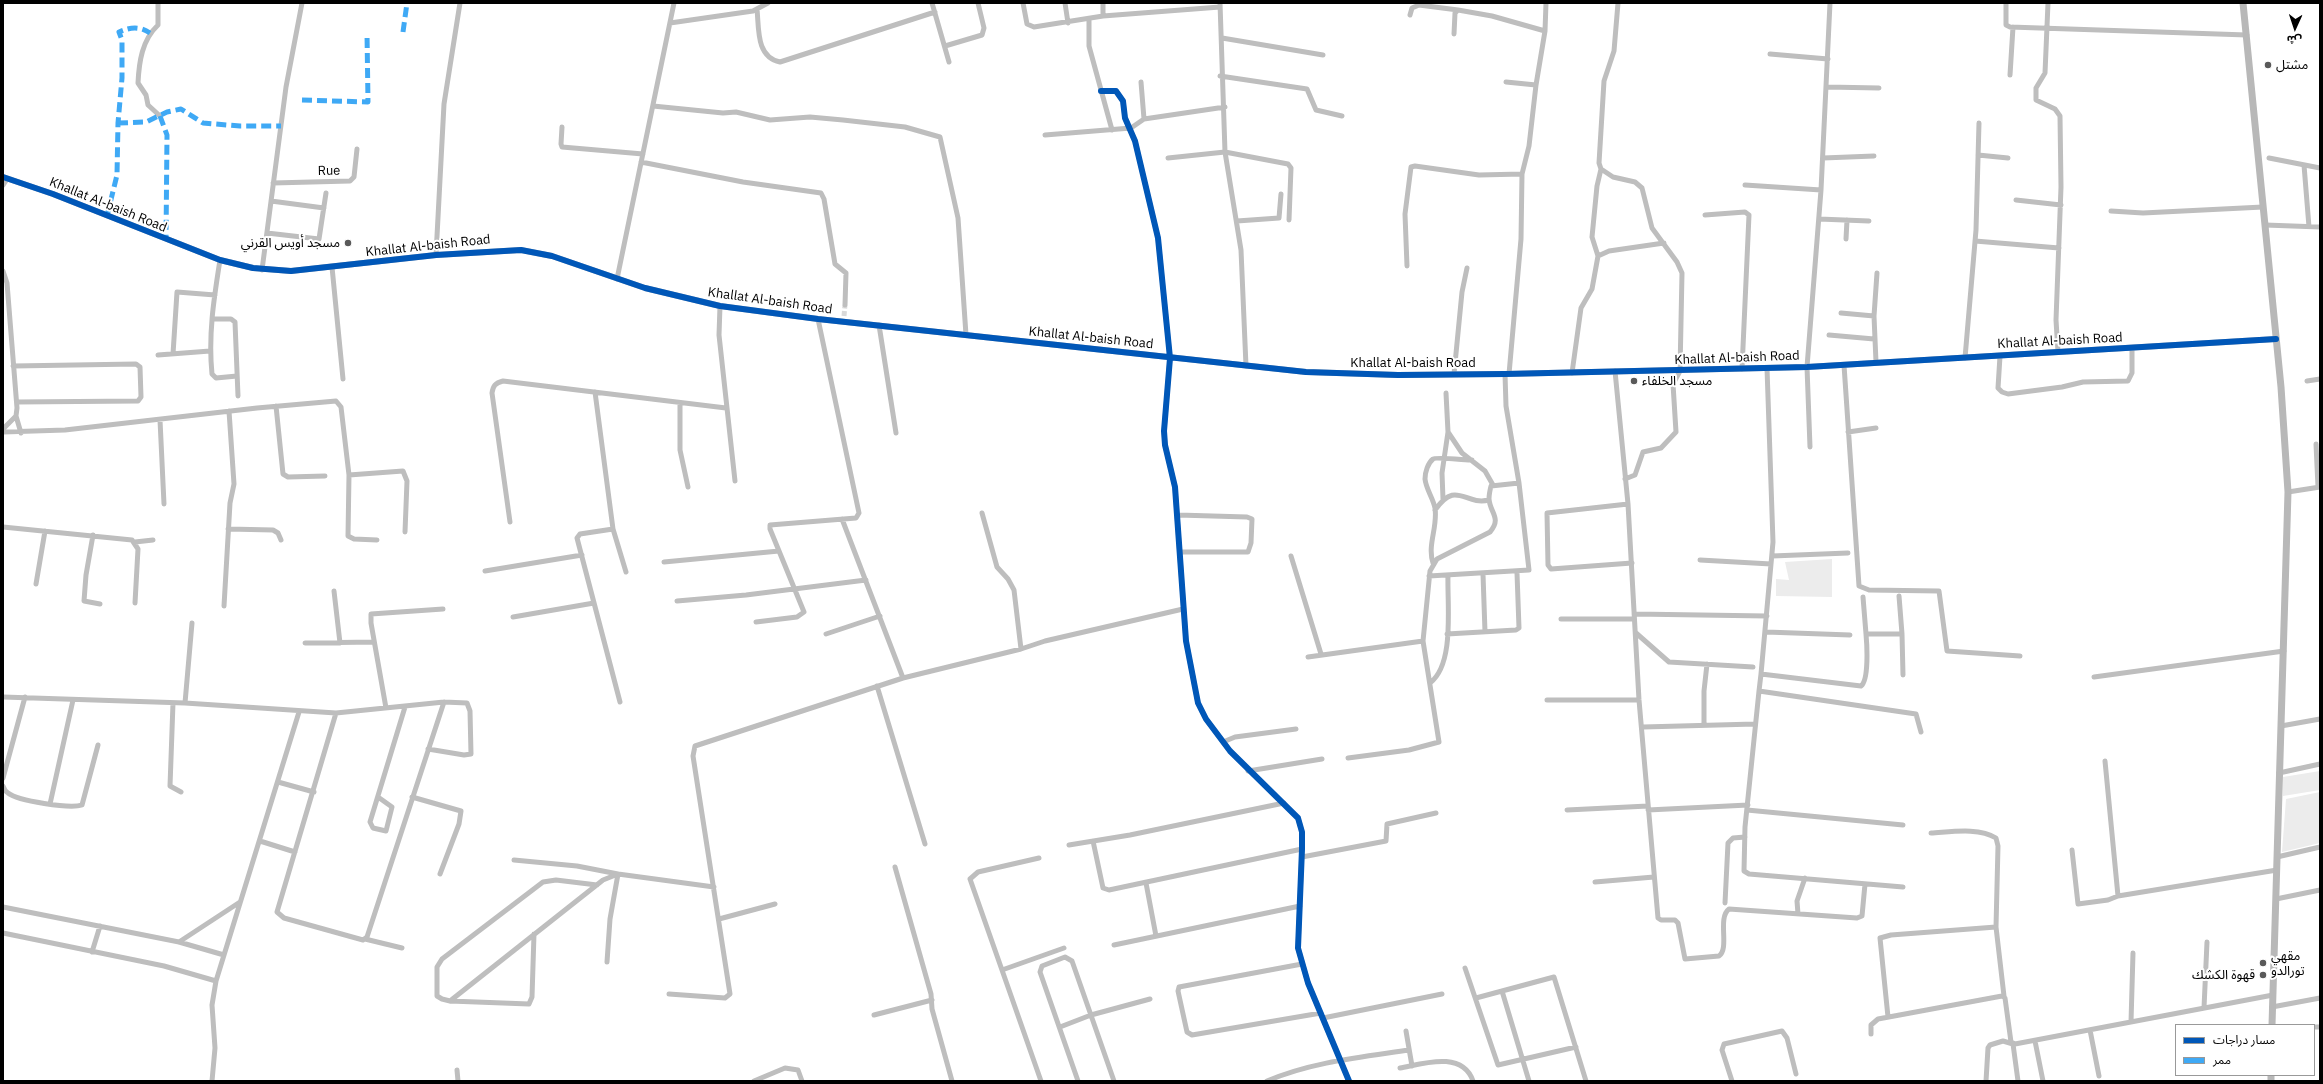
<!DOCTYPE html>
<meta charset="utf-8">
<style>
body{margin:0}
#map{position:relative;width:2323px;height:1084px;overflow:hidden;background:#fff;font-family:"IBM Plex Sans","Noto Sans Arabic",sans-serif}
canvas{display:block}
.frame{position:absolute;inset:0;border:4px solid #000;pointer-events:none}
.legend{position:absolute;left:2175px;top:1024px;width:140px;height:52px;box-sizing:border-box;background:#fff;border:1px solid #999;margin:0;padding:5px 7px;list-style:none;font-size:12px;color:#000}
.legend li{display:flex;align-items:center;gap:8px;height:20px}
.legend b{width:20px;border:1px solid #999}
.north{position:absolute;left:2275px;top:8px;width:40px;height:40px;-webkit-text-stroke:3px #fff;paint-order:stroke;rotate:183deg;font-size:11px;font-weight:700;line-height:16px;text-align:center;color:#000}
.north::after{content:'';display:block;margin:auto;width:14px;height:18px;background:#000;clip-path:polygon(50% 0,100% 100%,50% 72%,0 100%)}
</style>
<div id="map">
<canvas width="2323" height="1084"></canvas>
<div class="frame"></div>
<ul class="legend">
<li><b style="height:5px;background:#0057b8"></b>مسار دراجات</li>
<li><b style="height:5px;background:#3fa9f5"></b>ممر</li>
</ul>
<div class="north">ش</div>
</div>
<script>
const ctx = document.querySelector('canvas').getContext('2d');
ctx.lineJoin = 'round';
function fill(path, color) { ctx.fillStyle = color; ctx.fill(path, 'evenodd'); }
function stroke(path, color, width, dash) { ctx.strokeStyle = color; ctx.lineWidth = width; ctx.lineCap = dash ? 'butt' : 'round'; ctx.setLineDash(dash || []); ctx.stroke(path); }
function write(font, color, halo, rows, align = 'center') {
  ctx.font = font + ' "IBM Plex Sans","Noto Sans Arabic",sans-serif'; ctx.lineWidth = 4; ctx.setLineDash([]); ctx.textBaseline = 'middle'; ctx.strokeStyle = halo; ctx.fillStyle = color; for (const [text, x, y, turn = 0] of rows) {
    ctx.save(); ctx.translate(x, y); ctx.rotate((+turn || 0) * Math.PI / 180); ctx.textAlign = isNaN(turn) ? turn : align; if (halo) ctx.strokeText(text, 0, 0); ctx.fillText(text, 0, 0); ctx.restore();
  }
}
fill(new Path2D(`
 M1832 559V597L1776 596V579L1789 580 1785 562Z
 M2320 771V790L2283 796V777Z
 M2320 792V843L2282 852 2286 799Z`), '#ececec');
stroke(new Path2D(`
 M844 316 845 305`), '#d9d9d9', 5, [5, 2.5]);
stroke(new Path2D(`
 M158 3V25C142 40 139 62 138 83L146 95 148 105 160 116
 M932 3 949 62
 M1023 3 1027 24 1034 27 1103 16 1220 7
 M1065 3 1068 23
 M1103 3V16
 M1220 3 1225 152 1241 250 1246 366
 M1618 3 1614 51 1604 81 1599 163 1601 169 1613 177 1635 182 1642 188 1652 228 1677 262 1682 273 1680 371 1673 384 1676 432 1661 448 1643 452 1635 475 1625 479
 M2006 3V25L2010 27 2247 35
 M2048 3 2045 73 2036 88V100L2055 109 2060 116 2061 187 2056 320 2058 352
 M757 9C759 29 756 57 780 62L935 12
 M1410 15 1412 8 1419 5 1458 10
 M1089 20V46L1112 130
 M670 23 753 11 768 3
 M1454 34 1455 13 1458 10 1492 16 1545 31
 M1222 38 1323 55
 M945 46 982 35 984 28 978 3
 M1770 54 1828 59
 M2010 75 2013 27
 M1220 76 1307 89 1316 110 1342 116
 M1141 82 1144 119
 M1506 82 1536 85
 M1827 87 1879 88
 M1101 91H1116L1123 101 1125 118 1135 141 1158 238 1170 358 1164 431 1165 445 1175 487 1186 641 1198 703 1206 719 1230 751 1298 818 1302 832V849L1298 948 1308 983 1349 1081
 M653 106 723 113 736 112 770 120 810 117 843 120 905 127 940 137 958 218 966 335
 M562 127 561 144 562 147 643 154
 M1045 135 1131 128 1144 119 1225 107
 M1978 155 2008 158
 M1168 158 1225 152 1288 164 1291 168 1289 220
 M1823 158 1874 156
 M2269 158 2320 168
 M641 162 743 182 821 193 824 199 835 264 846 273 845 305
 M2304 165 2309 227
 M273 183 350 181 354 177 357 149
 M3 185 7 179
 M1745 185 1821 190
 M2016 200 2061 205
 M271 201 324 208
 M2111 211 2143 213 2263 207
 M1705 215 1745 212 1749 215 1742 369
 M1819 219 1869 221
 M1237 221 1279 218 1281 194
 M2265 225 2320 227
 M267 233 319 239 326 193
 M1846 239 1847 220
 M1975 241 2059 248
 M436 255 444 104 460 3
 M1598 256 1592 237 1597 186 1601 169
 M220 260C214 298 208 335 212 374L216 378 237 376
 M1407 266 1405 214 1411 167 1415 166 1479 175 1522 174
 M332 267 343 379
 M262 270 286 87 302 3
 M3 271 7 283 17 408 16 416 3 429
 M617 279 674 3
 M720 306 719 335 735 481
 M1841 313 1874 316
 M212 319H231L235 322 238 396
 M879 325 896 433
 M1829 335 1874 339
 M173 354 177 292 215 295
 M158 355 210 351
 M2000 356 1998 388 2002 392 2008 394 2062 387 2083 382 2128 381 2132 373V348
 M1965 358 1976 230 1979 123
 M1876 362 1874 316 1877 273
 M1844 365 1859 586 1869 590 1939 591 1947 651 2020 656
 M13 366 136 364 140 367 141 397 138 401 17 402
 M1767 368 1773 542 1761 674 1861 686C1869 680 1867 645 1866 634H1902L1903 675
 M1615 371 1628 504 1639 700 1658 918 1661 920H1675L1678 923 1685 959 1719 956C1730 948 1717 918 1729 909L1857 918 1862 916 1865 884
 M1572 373 1581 308 1592 289 1598 256 1609 251 1664 243
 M1454 374 1462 292 1467 268
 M1509 374 1521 239 1522 174 1529 146 1536 85 1545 31 1546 3
 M2307 381 2320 379
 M595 392 613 529 626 572
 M1446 393 1448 432
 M680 403V450L688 487
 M276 406 283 474 288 477 325 476
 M16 416 21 433
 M160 420 164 504
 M3 432 65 430 257 408 336 401 341 407 349 475 348 536 354 539 377 540
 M1848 432 1876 428
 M2316 444 2318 487
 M1810 447 1807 367 1821 190 1830 3
 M349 475 403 471 407 481 405 532
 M2288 492 2320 487
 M1443 499 1442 473 1448 432 1462 453 1485 471 1493 485
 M1628 504 1547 513 1548 565 1551 569 1632 563
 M1435 510C1457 479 1464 506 1489 500
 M982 513 997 567 1008 579 1014 590 1021 649
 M1178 515 1247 517 1252 519 1251 543 1248 552H1181
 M842 519 903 678
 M510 522 492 393C493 386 495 383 503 381L726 408
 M3 527 132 540 138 549 135 603
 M228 529 273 530 278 533 281 540
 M613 529 580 534 577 538 620 702
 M93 535 86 575 84 601 100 604
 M135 542 153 540
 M1291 556 1321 654
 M1772 556 1848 553
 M1700 560 1771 564
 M664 562 779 551
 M1433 563C1427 545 1438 527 1435 508 1433 498 1426 489 1425 479 1425 472 1428 463 1433 459 1435 457 1466 460 1472 460
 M485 571 582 555
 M1483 574 1485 632
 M1429 576 1529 570 1519 483 1506 406 1505 374
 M36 584 45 531
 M334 591 340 643
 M1899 596 1902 634
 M1863 597 1866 634
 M677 601 746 595 866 580
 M224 606 230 503 234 484 229 411
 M1634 614 1767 616
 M513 617 594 603
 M1561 619H1634
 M756 622 797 617 804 612 770 529V525L856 518 859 513 818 319
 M1766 632 1850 635
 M1636 633 1669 662 1753 667
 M826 634 880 616
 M1447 634 1516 630 1519 628 1517 573
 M305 643 374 642
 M1308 657 1423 641
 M2094 677 2284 651
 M1430 683C1455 664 1447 605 1448 575
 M877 686 925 844
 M1759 691 1761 674
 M3 697 185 703 336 713 444 702 467 703 470 711 471 754 464 755 428 749
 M1547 700H1639
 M173 703 170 786 181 792
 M185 703 192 623
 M386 708 371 623V614L443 609
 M336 713 277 912 284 918 363 940 367 937 444 702
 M1704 725V691L1707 664
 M2281 726 2320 719
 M1643 727 1755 724
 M1223 742 1235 737 1296 729
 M1348 758 1409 750 1439 742 1423 641 1430 571 1437 559 1490 532C1502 518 1490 513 1489 499 1489 495 1490 490 1491 486L1519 483
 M2105 761 2118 896 2277 870
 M1248 771 1322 759
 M2279 773 2320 764
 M3 778 25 697
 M278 782 314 792
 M3 786C4 789 5 791 8 793 18 801 70 809 82 805L98 745
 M378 797 392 807 386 831 373 828 370 822 405 707
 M412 797 461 811 459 824 440 874
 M50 804 73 700
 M1567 810 1648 806
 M1648 810 1748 805
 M1747 810 1903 825
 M1931 833C1950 832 1979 827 1996 838L1998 846 1996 927 2004 996
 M260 841 295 852
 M1093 841 1103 888 1109 890 1302 849
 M1069 845 1130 835 1284 803
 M2072 850 2078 904 2108 900 2118 896
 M1302 857 1386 841 1387 824 1436 813
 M2277 857 2320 847
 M1039 858 978 872 970 879 1041 1081
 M895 867 931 994 932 1009 952 1081
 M1595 882 1654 877
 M1146 883 1156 936
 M1903 887 1749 874 1744 871 1745 827 1759 691 1916 714 1921 732
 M2276 899 2320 890
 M1725 903 1728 843 1733 838 1745 837
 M3 907 179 942 224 955
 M1798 914 1797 901 1805 878
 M719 919 775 904
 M3 933 164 966 216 981
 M534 934 532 997 529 1004 450 1001 442 999 437 996V967L442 959 543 882 556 880 597 885
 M365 939 402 948
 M179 942 240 902
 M1114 945 1300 906
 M92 952 100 926
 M607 962 610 919 618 874 714 887
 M1302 964 1179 987 1178 991 1187 1032 1192 1035 1321 1013
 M1465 968 1498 1065 1576 1047
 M1002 970 1064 948
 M1502 991 1529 1081
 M669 994 725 998 730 994 693 756 695 746 903 678 1021 649 1045 641 1183 609
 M1476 998 1554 977 1586 1081
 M450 1001 603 880 618 874 577 866 514 860
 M2272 1007 2320 998
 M2204 1008 2207 942
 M874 1015 932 1000
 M1888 1017 1880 938 1891 935 1996 927
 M1323 1018 1442 994
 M2131 1022 2133 953
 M1060 1027 1091 1015 1150 999
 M2314 1027H2320
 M2090 1030 2099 1076
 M1406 1031 1412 1066
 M1871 1034V1025L1878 1019 2002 996 2005 998 2011 1042 2015 1044 2273 995
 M2035 1041 2043 1081
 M1400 1068C1422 1064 1462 1050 1473 1081
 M457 1070 458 1081
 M212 1081 215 1048 212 1005 216 981 299 712
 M754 1081 785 1068 798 1070 802 1081
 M1078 1081 1040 972 1042 966 1065 957 1072 961 1114 1081
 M1267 1081C1311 1062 1362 1057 1409 1050
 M1732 1081 1722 1050 1724 1044 1782 1031 1787 1038 1796 1074
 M1986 1081 1988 1048 1990 1045 2003 1041 2013 1044 2018 1081`), '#bebebe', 5);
stroke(new Path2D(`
 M3 177 53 194 220 260 253 268 291 271 436 255 521 250 552 256 645 288 720 306 818 319 1306 372 1398 375 1505 374 1807 367 2276 339`), '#bebebe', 6);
stroke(new Path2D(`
 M2243 3 2281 387 2288 492 2272 1025
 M2271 1081V1075`), '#b8b8b8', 7);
stroke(new Path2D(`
 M403 32 407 3
 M302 100 368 102 367 33
 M160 116 167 135 166 240
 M118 123 146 122 167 112 181 109 203 123 240 126H281
 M107 216 117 175 118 123 122 78V40L119 32C131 27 139 26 150 33`), '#3fa9f5', 5, [10, 5]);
stroke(new Path2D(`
 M1101 91H1116L1123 101 1125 118 1135 141 1158 238 1170 358 1164 431 1165 445 1175 487 1186 641 1198 703 1206 719 1230 751 1298 818 1302 832V849L1298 948 1308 983 1349 1081
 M3 177 53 194 220 260 253 268 291 271 436 255 521 250 552 256 645 288 720 306 818 319 1306 372 1398 375 1505 374 1807 367 2276 339`), '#0057b8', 6);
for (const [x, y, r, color] of [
 [2268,65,4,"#595959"],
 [348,243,4,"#595959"],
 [1634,381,4,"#595959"],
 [2263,963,4,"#595959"],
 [2263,975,4,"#595959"]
]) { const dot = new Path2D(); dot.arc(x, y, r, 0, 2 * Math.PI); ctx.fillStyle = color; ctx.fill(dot); stroke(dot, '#fff', 1.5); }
write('13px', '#000', '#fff', [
 ["مشتل",2276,65],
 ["مسجد أويس القرني",340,243,"right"],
 ["مسجد الخلفاء",1642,381],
 ["مقهي",2271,956],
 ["تورالدو",2271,971],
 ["قهوة الكشك",2255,975,"right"]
], 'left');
write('13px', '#000', '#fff', [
 ["Rue",329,171,-1],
 ["Khallat Al-baish Road",108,205,22],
 ["Khallat Al-baish Road",428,246,-6],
 ["Khallat Al-baish Road",770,301,8],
 ["Khallat Al-baish Road",1091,338,6],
 ["Khallat Al-baish Road",2060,341,-3],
 ["Khallat Al-baish Road",1737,358,-2],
 ["Khallat Al-baish Road",1413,363]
]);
</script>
